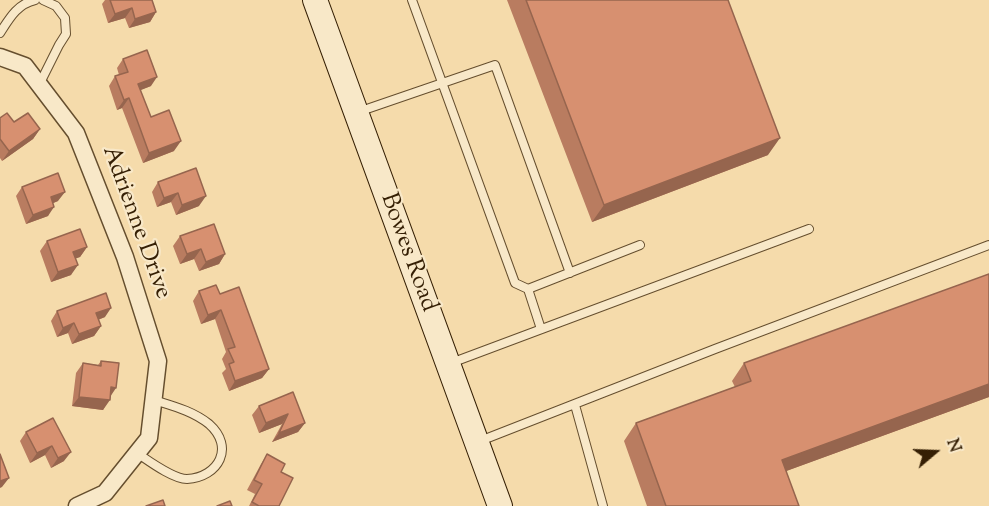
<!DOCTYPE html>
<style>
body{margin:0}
#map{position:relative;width:989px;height:506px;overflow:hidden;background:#f5dbab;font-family:"Sorts Mill Goudy",serif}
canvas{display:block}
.north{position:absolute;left:905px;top:422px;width:60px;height:60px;-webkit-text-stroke:4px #f8e8c8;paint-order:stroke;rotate:71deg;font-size:16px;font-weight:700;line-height:24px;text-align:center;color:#351f04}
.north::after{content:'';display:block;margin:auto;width:21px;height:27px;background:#351f04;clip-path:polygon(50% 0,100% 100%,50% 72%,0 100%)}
</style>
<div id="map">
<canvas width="989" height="506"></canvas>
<div class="north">N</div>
</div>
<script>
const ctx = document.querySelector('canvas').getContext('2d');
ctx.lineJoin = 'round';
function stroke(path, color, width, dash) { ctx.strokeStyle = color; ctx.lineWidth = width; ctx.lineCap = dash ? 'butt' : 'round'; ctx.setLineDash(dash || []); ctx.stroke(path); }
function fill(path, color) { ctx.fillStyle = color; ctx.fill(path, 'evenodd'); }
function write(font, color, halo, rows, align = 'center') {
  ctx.font = font + ' "Sorts Mill Goudy",serif'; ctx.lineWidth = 4.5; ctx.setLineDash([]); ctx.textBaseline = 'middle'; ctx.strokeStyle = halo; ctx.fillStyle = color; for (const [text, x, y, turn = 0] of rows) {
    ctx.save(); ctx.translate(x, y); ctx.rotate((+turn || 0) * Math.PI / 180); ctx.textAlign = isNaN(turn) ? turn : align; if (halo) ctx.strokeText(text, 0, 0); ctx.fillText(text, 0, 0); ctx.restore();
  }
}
const service = new Path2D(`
 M412 0 515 283 528 289
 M0 33C9 19 17 4 35 0
 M39 85 59 45 66 34 65 18 56 6 43 0
 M358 112 495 65 570 273
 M541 329 528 289 640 245
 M451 363 809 229
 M575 405 603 506
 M480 441 715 349 989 245
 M137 453C149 461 173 479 187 479 219 477 235 447 209 424 193 411 173 406 154 400`);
const minor = new Path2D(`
 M0 57 25 66 76 133 125 257 158 361 149 438 105 493 77 506`);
const secondary = new Path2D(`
 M315 0 500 506`);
stroke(service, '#654e2e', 10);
stroke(minor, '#654e2e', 19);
stroke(secondary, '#351f04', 26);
stroke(service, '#f8e8c8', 8);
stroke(minor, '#f8e8c8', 16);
stroke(secondary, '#f8e8c8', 24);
fill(new Path2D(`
 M105 0H152L156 12 150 22 129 28 125 18 108 23 102 4Z
 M507 0H728L768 155 592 222Z
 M123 59 151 86 140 90 151 117 174 151 143 163 122 108 117 110 109 86 115 76 119 75 117 68Z
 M0 118 40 129 33 139 2 161 0 158Z
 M196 168 199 206 176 215 171 202 157 207 152 192 158 182Z
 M22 187 58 201 53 203 48 216 26 224 16 196Z
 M180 236 225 254 219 264 199 271 194 259 180 264 173 246Z
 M47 241 87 247 80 257 75 258 71 275 51 282 40 251Z
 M989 274V397L786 471 799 506H647L624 441 636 423 735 387 732 381 744 363Z
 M199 291 220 294 269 369 262 378 229 391 222 373 226 369 222 359 226 352 215 319 201 324 193 301Z
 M57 311 105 317 98 320 101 326 94 336 72 344 68 333 57 337 51 321Z
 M101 361 110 397 103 410 72 406 76 373 83 363 98 365Z
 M259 406 305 423 298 432 272 442 282 424 259 433 252 415Z
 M53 418 64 461 51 468 45 455 30 463 20 441 26 432Z
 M267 454 281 472 279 506H249L255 494 247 490 261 464Z`), '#b97c60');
fill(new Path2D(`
 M132 8 125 18 108 23 115 14Z
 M156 12 150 22 129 28 135 19Z
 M157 77 151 86 131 94 138 84Z
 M129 98 122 108 117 110 124 100Z
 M40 129 33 139 2 161 9 151Z
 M780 138 768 155 592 222 604 205Z
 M181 141 174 151 143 163 149 153Z
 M65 192 58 201 44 207 51 197Z
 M178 193 171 202 157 207 164 198Z
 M206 196 199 206 176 215 182 205Z
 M54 207 48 216 26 224 33 215Z
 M87 247 80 257 66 262 73 252Z
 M201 249 194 259 180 264 187 254Z
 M225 254 219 264 199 271 206 262Z
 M78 265 71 275 51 282 58 272Z
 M111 308 105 317 89 323 96 313Z
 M221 310 215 319 201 324 208 315Z
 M74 323 68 333 57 337 63 328Z
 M101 326 94 336 72 344 79 334Z
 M269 369 262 378 229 391 235 381Z
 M989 384V397L770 477 782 460Z
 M111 387 116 388 110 397Z
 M79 397 110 400 103 410 72 406Z
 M288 414 282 424 259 433 266 423Z
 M305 423 298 432 272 442 279 433Z
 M52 446 45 455 30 463 37 453Z
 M71 452 64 461 51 468 58 458Z
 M9 478 2 487 0 488V481Z`), '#96654e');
const building = new Path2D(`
 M110 0H152L156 12 135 19 132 8 115 14Z
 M526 0H728L780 138 604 205Z
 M147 50 157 77 138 84 151 117 169 110 181 141 149 153 129 98 124 100 115 76 128 72 123 59Z
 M7 113 14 122 28 113 40 129 9 151 0 139V118Z
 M196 168 206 196 182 205 178 193 164 198 158 182Z
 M58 173 65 192 51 197 54 207 33 215 22 187Z
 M214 224 225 254 206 262 201 249 187 254 180 236Z
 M80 229 87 247 73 252 78 265 58 272 47 241Z
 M989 274V384L782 460 799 506H666L636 423 751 381 744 363Z
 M216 285 220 294 239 287 269 369 235 381 229 364 234 362 228 349 235 347 221 310 208 315 199 291Z
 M106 293 111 308 96 313 101 326 79 334 74 323 63 328 57 311Z
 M101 361 119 363 116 388 111 387 110 400 79 397 83 363 101 366Z
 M293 392 305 423 279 433 288 414 266 423 259 406Z
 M53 418 71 452 58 458 52 446 37 453 26 432Z
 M0 454 9 478 0 481Z
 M267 454 285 464 281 472 293 478 279 506H259L252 502 262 484 254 480Z
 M163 500 165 506H146Z
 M230 501 232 506H217Z`);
fill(building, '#d79070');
stroke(building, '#96654e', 1.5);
write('24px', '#351f04', '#f8e8c8', [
 ["Adrienne Drive",135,223,70],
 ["Bowes Road",407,253,70]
]);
</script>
